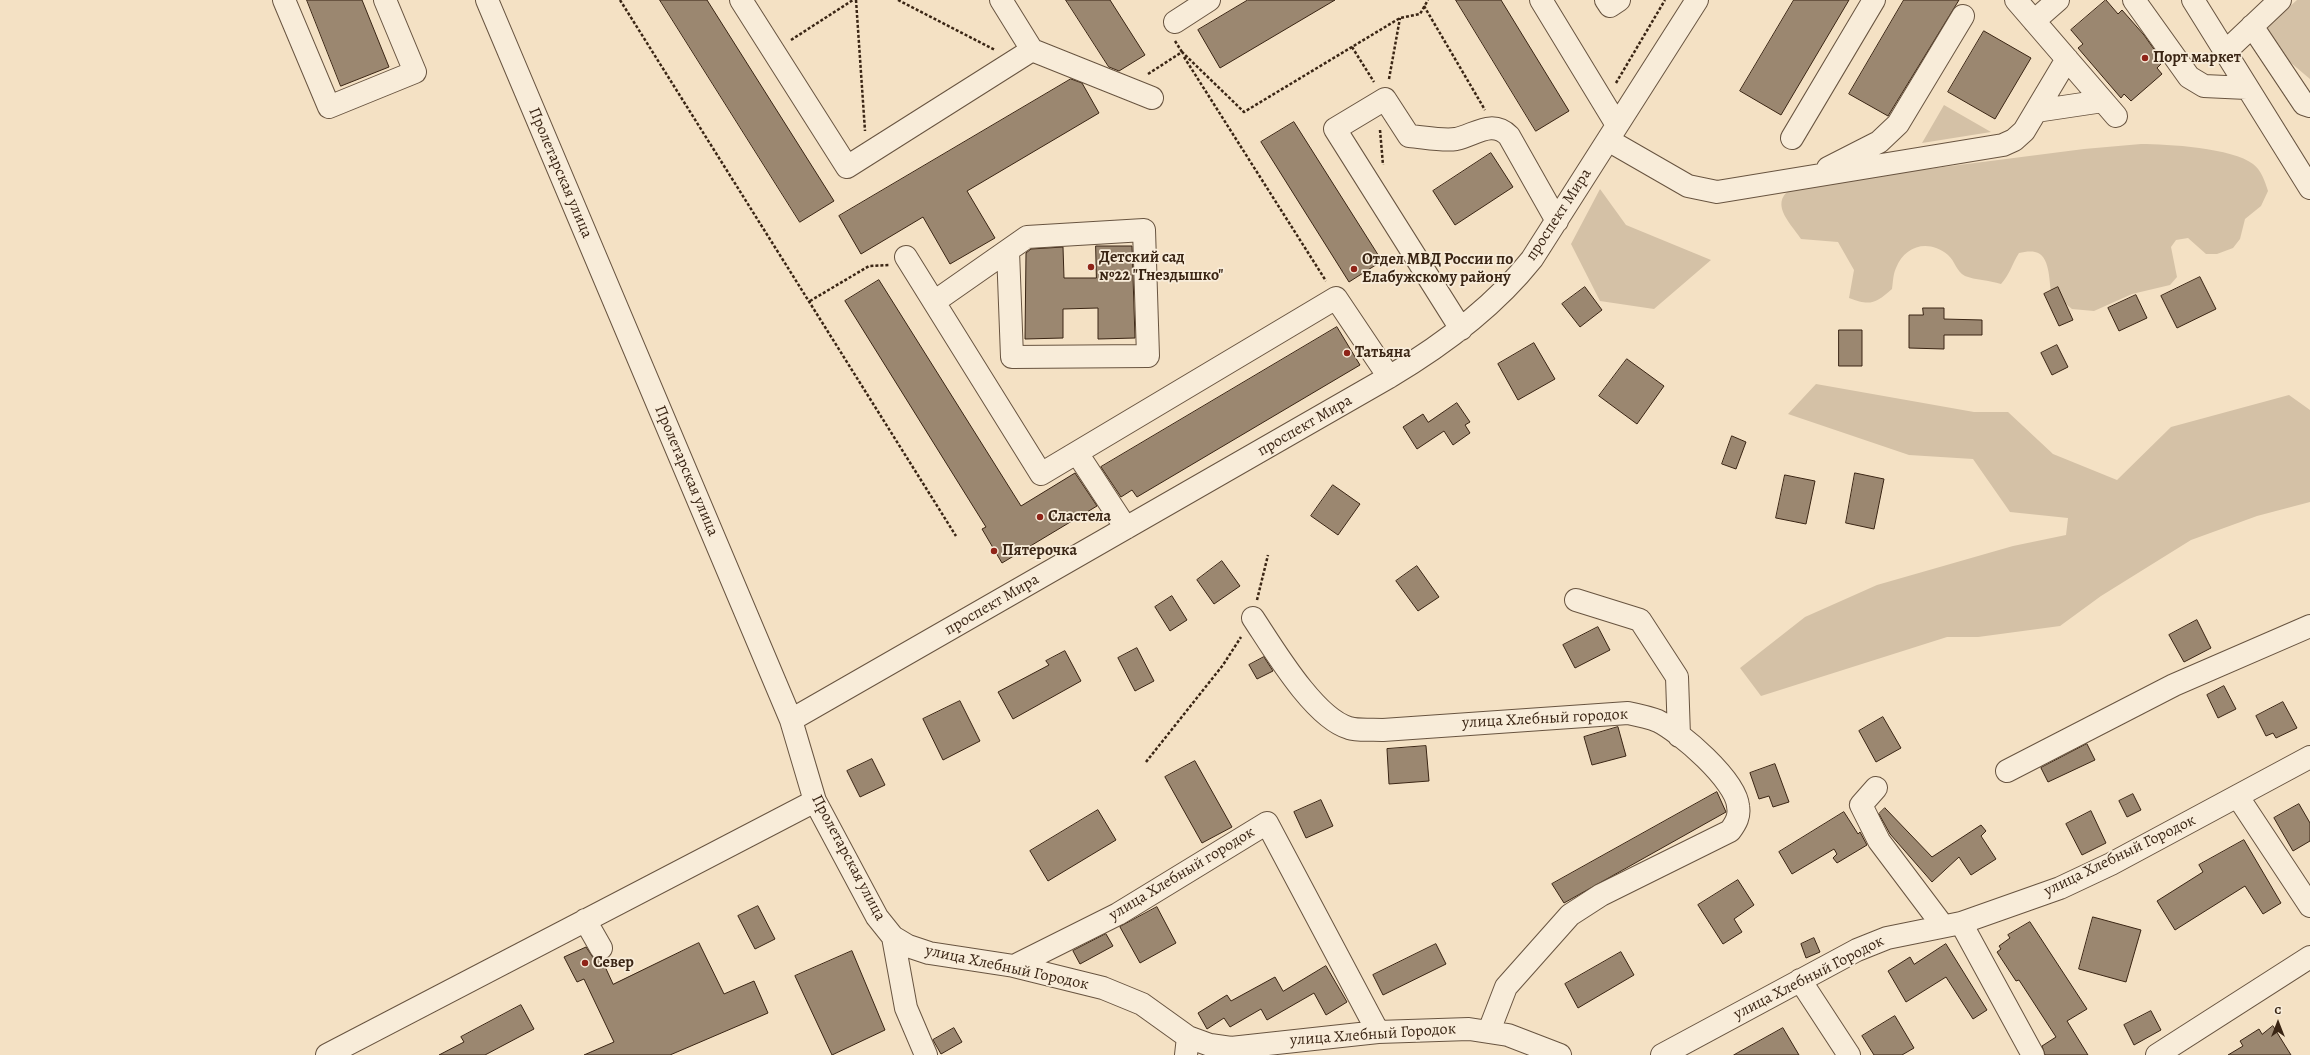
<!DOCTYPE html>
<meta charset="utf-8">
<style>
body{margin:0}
#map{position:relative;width:2310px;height:1055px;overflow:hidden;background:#f4e1c4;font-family:Alegreya,serif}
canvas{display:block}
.north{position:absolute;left:2258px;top:1003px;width:40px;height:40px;-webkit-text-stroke:3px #f8ecd9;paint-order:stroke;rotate:0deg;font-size:11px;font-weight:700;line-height:16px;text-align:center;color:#3a2514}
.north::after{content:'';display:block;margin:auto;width:14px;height:18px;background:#3a2514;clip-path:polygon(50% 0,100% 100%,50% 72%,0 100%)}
</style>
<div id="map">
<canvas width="2310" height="1055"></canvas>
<div class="north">С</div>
</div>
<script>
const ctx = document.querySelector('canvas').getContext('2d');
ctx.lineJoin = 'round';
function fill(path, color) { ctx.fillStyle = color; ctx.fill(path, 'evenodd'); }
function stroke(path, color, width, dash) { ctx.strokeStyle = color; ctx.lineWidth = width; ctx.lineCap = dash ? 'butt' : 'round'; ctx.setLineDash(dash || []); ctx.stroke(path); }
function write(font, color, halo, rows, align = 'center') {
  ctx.font = font + ' Alegreya,serif'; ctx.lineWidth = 3.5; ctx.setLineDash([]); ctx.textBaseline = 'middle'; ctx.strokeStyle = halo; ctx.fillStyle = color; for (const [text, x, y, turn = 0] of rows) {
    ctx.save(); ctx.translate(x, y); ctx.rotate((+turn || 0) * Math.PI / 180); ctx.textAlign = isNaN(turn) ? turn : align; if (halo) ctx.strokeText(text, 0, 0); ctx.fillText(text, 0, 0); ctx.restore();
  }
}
fill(new Path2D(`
 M2297 0H2310V79L2258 35Z
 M1944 105 1991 132 1922 143Z
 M2141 144C2167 144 2233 148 2253 164 2261 170 2265 181 2268 191L2261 206 2245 219 2240 239 2233 248 2217 254H2206L2188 238 2176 240 2171 247 2177 277 2170 285 2132 294 2094 311 2072 309 2051 292C2049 280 2050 255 2035 252 2030 251 2024 252 2019 253 2012 264 2010 274 2001 284 1989 280 1975 280 1965 276 1956 271 1955 261 1948 255 1929 239 1905 245 1896 268 1893 274 1893 283 1892 289 1875 304 1870 306 1849 298L1854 270 1838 242 1801 239C1789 221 1767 202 1795 186L2084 149Z
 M1600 189 1626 225 1711 260 1654 309 1600 301 1571 244Z
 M1816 384 1974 412H2008L2053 454 2117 480 2171 427 2289 395 2310 410V502L2257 516 2191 540 2101 596 2060 626 1978 637H1947L1761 696 1740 668 1805 617 1877 585 2013 546 2066 535 2068 518 2010 512 1973 459 1909 455 1788 414Z`), '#d4c1a6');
const building = new Path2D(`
 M307 0H362L389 67 341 86Z
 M660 0H707L834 201 800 222Z
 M1066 0H1110L1145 55 1119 71 1109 67Z
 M1248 0H1335L1220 68 1198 30Z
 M1456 0H1501L1569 111 1536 131Z
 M1794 0H1849L1781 115 1740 91Z
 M1904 0H1959L1888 116 1849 94Z
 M2106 0 2118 14 2122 10 2144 35 2158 55 2155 57 2161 64 2157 68 2162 74 2131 101 2124 94 2121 98 2078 48 2083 44 2071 30Z
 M1984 31 2031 58 1995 119 1948 92Z
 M1071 79 1082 83 1099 113 967 191 995 238 950 264 923 217 861 254 839 216Z
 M1294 122 1382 261 1349 282 1261 142Z
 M1491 153 1513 187 1455 225 1433 191Z
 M1096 246H1132L1135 338 1098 339V308L1063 309V338L1025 339 1026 253 1031 249 1063 247 1064 278H1096Z
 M2200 277 2216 309 2177 328 2161 296Z
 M879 280 1021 506 1075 473 1097 506 1002 563 982 529 986 527 845 301Z
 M1585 287 1602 310 1580 327 1562 304Z
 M2058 287 2073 320 2059 326 2044 294Z
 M2136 295 2147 318 2119 331 2108 308Z
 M1923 308H1944V319L1982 320V335H1944V349L1909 348V315H1923Z
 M1337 327 1360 365 1137 497 1132 490 1121 497 1101 467Z
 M1839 330H1862V366H1839Z
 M1534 343 1555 379 1518 400 1498 364Z
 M2057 345 2068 367 2052 375 2041 353Z
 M1627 359 1664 386 1637 424 1599 396Z
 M1457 403 1470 422 1465 425 1470 433 1453 445 1444 431 1417 449 1403 427 1423 414 1428 422Z
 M1732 436 1746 442 1736 469 1722 464Z
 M1855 473 1884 479 1874 529 1846 523Z
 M1785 475 1815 481 1806 524 1776 518Z
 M1333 485 1360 504 1338 535 1311 516Z
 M1222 561 1240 586 1214 604 1197 580Z
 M1417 566 1439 597 1418 611 1396 581Z
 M1172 596 1187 620 1170 631 1155 607Z
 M2197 620 2211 648 2184 662 2169 635Z
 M1598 627 1610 650 1575 668 1563 645Z
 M1137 648 1154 681 1135 691 1118 658Z
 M1065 651 1081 681 1013 719 998 692 1049 665 1046 661Z
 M1264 657 1273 671 1257 679 1249 665Z
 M2224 686 2236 709 2218 718 2207 695Z
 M960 701 980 741 943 760 923 719Z
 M2283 702 2297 728 2276 738 2273 733 2266 736 2256 716Z
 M1883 717 1901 748 1876 762 1859 731Z
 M1618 727 1626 756 1592 765 1584 737Z
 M2087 744 2095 760 2048 782 2041 768Z
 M1426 746 1429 781 1389 784 1387 749Z
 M872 759 885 785 860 797 847 771Z
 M1195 761 1232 827 1202 843 1165 777Z
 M1775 764 1789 802 1773 807 1769 796 1759 799 1750 773Z
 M1717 792 1726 812 1564 903 1552 884Z
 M2133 794 2141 810 2127 817 2119 801Z
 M1321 800 1333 826 1306 838 1294 812Z
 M2299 804 2310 823V841L2293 851 2274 818Z
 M1885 808 1932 857 1981 825 1986 831 1981 836 1996 859 1971 875 1959 857 1932 882 1890 834 1879 814Z
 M1098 810 1116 840 1048 881 1030 851Z
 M2091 811 2106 843 2082 855 2066 824Z
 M1844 812 1858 834 1860 832 1867 845 1837 863 1833 858 1837 854 1834 849 1792 874 1779 852Z
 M2244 840 2281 903 2263 914 2245 886 2175 930 2157 901 2203 872 2199 865Z
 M1738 880 1754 905 1734 919 1742 932 1723 944 1698 905Z
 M758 906 775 939 755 949 738 916Z
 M1157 907 1176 943 1140 963 1120 927Z
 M2093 917 2141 930 2126 982 2079 969Z
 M2030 922 2087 1009 2067 1021 2088 1055H2045L2042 1046 2056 1037 2019 980 2016 981 1997 952 2001 949 1999 946 2010 938 2008 935Z
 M1106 934 1113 946 1080 964 1073 951Z
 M1814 938 1820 952 1806 958 1801 944Z
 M699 943 724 994 754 981 768 1013 670 1055H584L614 1042 584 979 577 982 564 957 586 947 594 959 602 960 613 984Z
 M1436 944 1446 964 1383 995 1373 975Z
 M1946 944 1987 1010 1973 1019 1946 977 1906 1002 1888 971 1910 957 1914 964Z
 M852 951 885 1030 832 1055 795 976Z
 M1621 952 1634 975 1578 1008 1565 984Z
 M1326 966 1347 1002 1326 1015 1314 993 1267 1020 1261 1009 1230 1027 1224 1018 1207 1029 1198 1013 1227 995 1231 1001 1275 977 1283 991Z
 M521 1005 534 1029 485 1055H439L464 1042 461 1037Z
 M2151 1011 2161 1030 2134 1045 2124 1025Z
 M1895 1016 1914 1048 1902 1055H1874L1862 1036Z
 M2273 1026 2291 1055H2228L2243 1046 2240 1041 2259 1029 2262 1034Z
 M954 1028 962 1042 941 1054 933 1040Z
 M1783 1028 1799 1055H1734Z`);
fill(building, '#9b8770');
stroke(building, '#3a2514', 1);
const minor = new Path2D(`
 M284 0 329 107 415 72 385 0
 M487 0 791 720 815 801 877 917 893 937 908 946 929 953 1014 966 1103 988 1142 1004 1188 1037 1210 1045 1231 1048 1378 1032 1469 1029 1508 1035 1560 1055
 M741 0 847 167 1032 50 1001 0
 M1541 0 1617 125
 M1606 0 1610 6 1619 0
 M2016 0 2116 116
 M2134 0 2189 77 2204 86 2247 88
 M2193 0 2310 188
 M2034 21 2058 0
 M1175 22 1209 0
 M2252 26 2304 104 2310 106
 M1032 50 1152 98
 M2225 52 2280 0
 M2036 111 2103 101
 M1792 138 1874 0
 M1608 140 1688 186 1717 192 2003 145 2014 140 2024 131 2067 59
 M1828 168 1879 142 1898 124 1963 16
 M906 257 1041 474 1336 298 1389 377
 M934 302 1027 237 1144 230 1148 356 1012 357 1008 251
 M1461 329 1335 129 1385 99 1409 136C1423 137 1442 141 1456 139 1475 135 1492 119 1509 136L1557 221
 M1077 453 1126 528
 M1576 600 1640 620 1677 677 1679 736
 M1253 618C1273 648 1314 718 1349 728 1358 731 1372 729 1383 730L1628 713C1638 715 1648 717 1658 721 1680 732 1736 780 1738 806 1740 816 1736 823 1730 831L1601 895 1570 915 1506 987 1489 1031
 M791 720 1389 377C1443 345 1493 308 1532 259L1697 0
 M2007 771 2174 685 2310 626
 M1876 788 1861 805 1879 841 1943 926
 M2238 797 2310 906
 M585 920 601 948
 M1961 923 2033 1055
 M893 937 906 1008 926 1055
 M1014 966 1118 914 1267 823 1378 1032
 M1800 980 1849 1055
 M327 1055 815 801
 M1186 1055 1188 1037
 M1662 1055 1857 950 1887 938 1961 923 2060 888 2111 864 2310 757
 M2157 1055 2310 957`);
stroke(minor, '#685440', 24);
stroke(new Path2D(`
 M620 0 956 536
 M856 0 865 131
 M898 0 995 50
 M1424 6 1485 110
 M791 40 853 0
 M1175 41 1182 52
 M1352 47 1374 82
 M1184 57 1326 281
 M1148 74 1182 52 1244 112 1400 18 1420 14 1428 0
 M1389 79 1400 18
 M1616 83 1665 0
 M1380 130 1383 165
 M810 301 869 266 889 265
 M1257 600 1268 555
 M1146 762 1223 665 1241 637`), '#3a2514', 2.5, [3, 2]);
stroke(minor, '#f8ecd9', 22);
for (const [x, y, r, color] of [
 [2145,58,4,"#8f2418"],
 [1091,267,4,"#8f2418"],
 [1354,269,4,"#8f2418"],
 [1347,353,4,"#8f2418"],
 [1040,517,4,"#8f2418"],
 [994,551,4,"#8f2418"],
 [585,963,4,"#8f2418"]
]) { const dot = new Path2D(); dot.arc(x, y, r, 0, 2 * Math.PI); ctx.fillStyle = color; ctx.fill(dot); stroke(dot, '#f8ecd9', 1.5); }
write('bold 16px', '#3a2514', '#f8ecd9', [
 ["Порт маркет",2153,58],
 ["Детский сад",1099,258],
 ["№22 \"Гнездышко\"",1099,276],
 ["Отдел МВД России по",1362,260],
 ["Елабужскому району",1362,278],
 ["Татьяна",1355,353],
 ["Сластела",1048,517],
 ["Пятерочка",1002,551],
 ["Север",593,963]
], 'left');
write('16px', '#3a2514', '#f8ecd9', [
 ["Пролетарская улица",560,173,67],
 ["проспект Мира",1559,215,-57],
 ["проспект Мира",1305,426,-30],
 ["Пролетарская улица",686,471,67],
 ["проспект Мира",992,605,-30],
 ["улица Хлебный городок",1545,719,-3],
 ["улица Хлебный Городок",2120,856,-26],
 ["Пролетарская улица",848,858,62],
 ["улица Хлебный городок",1182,874,-31],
 ["улица Хлебный Городок",1007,968,12],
 ["улица Хлебный Городок",1809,978,-27],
 ["улица Хлебный Городок",1373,1035,-4]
]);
</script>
